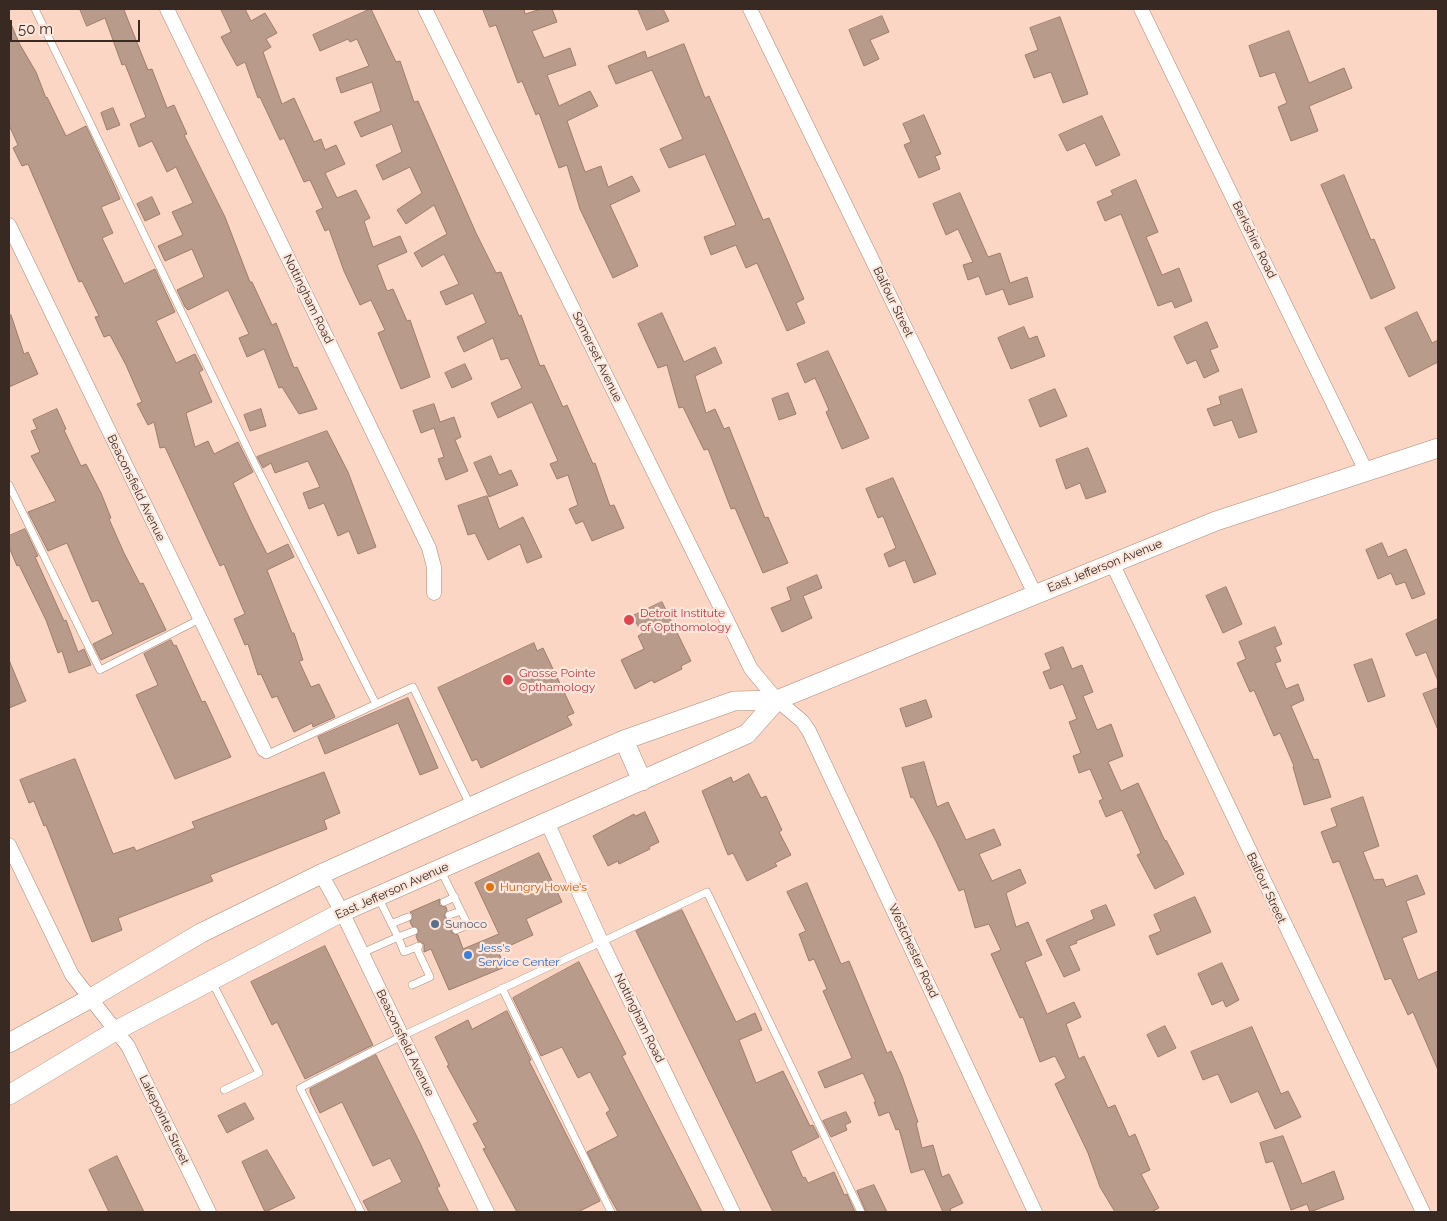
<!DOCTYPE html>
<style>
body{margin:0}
#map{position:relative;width:1447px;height:1221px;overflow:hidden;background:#fbd6c4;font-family:Raleway,sans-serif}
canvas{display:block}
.frame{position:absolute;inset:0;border:10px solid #382a23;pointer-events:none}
.scale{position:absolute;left:10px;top:20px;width:130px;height:22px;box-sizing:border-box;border:2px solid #382a23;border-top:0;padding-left:6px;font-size:15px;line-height:18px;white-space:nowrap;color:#382a23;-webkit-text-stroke:4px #fde7dc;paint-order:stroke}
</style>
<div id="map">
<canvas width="1447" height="1221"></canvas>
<div class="frame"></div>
<div class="scale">50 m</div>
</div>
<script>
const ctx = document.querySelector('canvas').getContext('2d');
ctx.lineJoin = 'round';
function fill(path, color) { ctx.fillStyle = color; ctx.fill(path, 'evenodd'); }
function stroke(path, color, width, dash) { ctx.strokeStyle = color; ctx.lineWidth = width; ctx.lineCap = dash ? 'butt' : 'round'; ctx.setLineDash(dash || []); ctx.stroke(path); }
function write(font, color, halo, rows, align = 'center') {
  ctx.font = font + ' Raleway,sans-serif'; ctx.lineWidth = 4.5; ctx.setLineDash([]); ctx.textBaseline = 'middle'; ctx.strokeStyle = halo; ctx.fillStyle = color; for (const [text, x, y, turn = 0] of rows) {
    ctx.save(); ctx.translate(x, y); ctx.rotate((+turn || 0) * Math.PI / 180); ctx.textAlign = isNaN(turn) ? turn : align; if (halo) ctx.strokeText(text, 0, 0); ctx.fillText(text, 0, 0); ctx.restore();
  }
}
const building = new Path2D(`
 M80 9H128L124 10 148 70 152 69 167 108 174 105 187 134 184 135 225 217 250 282H252L272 325 276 323 294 368 297 367 317 409 299 414 282 387 279 388 264 349 247 357 239 338 249 334 228 290 188 310 185 307 177 290 204 277 192 249 165 261 158 246 183 235 172 212 193 203 176 167 167 172 152 141 139 147 130 124 146 117 125 64 122 65 105 18 87 26Z
 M221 9H245L251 21 265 13 277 33 266 39 271 47 263 52 282 104 294 98 314 142 321 139 325 150 336 145 345 164 325 173 337 198 356 190 370 218 364 221 373 247 400 236 407 252 377 265 387 291 393 289 407 321 410 320 430 377 401 389 378 333 385 330 371 300 360 305 344 271 329 229 325 231 316 211 323 208 310 180 304 182 284 138 280 140 260 97 258 98 245 62 237 66 221 37 231 32Z
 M371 9 396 62 400 61 414 102 418 101 476 233 496 273 501 272 519 316 521 315 540 366 544 365 563 407 567 405 593 464 595 463 610 506 614 505 624 528 592 541 583 521 576 524 569 509 578 505 568 475 557 479 550 464 558 461 532 402 498 418 491 403 522 388 508 358 501 360 493 338 464 352 457 337 486 323 473 293 446 305 440 292 459 284 444 254 422 267 414 253 447 234 434 205 406 224 397 210 422 193 410 167 383 180 376 165 402 152 392 124 361 137 354 122 381 111 372 82 341 93 336 78 369 66 357 39 350 42 348 39 320 51 313 35Z
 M483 9H524L525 14 541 9H552L557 22 532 31 544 58 570 48 576 65 547 75 559 106 590 91 598 106 567 121 585 172 601 166 608 187 632 176 640 191 610 205 638 266 613 278 580 209 567 165 559 168 539 113 536 115 522 81 518 83 496 25 490 27Z
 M638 9H663L669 21 647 30Z
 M882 16 889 32 870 40 879 59 864 66 849 30Z
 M1060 17 1088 94 1063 103 1051 72 1034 78 1025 55 1038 50 1030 28Z
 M9 19 19 43 36 72 46 98 47 97 66 136 86 126 113 183 120 199 101 207 113 233 102 238 124 284 155 269 175 312 156 321 176 363 195 354 203 370 199 372 212 402 186 413 195 447 208 441 214 454 238 442 253 472 233 483 253 526 267 554 288 544 294 557 267 570 292 633H294L303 660 299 661 311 687 319 684 335 717 313 727 312 723 294 732 277 696 272 698 261 674 258 675 248 644 245 645 234 619 245 614 224 564 220 566 165 447 160 448 154 422 148 425 137 404 142 402 126 365 110 335 104 337 95 317 99 316 82 281 79 282 71 264 28 164 22 166 13 148 18 145 9 125Z
 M1289 31 1309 83 1344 68 1352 88 1309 106 1318 131 1291 141 1278 107 1287 103 1275 72 1260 77 1249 46Z
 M684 44 705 98 709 96 763 220 769 218 804 299 796 303 805 323 787 331 757 263 746 268 736 245 711 255 704 237 736 225 705 154 669 168 660 149 683 139 652 70 616 84 608 66 645 51 647 58Z
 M113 108 120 125 107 130 101 113Z
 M924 115 941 154 935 156 940 169 919 178 904 145 911 142 903 124Z
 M1102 116 1120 155 1096 166 1085 143 1067 151 1059 135Z
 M1344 175 1371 240 1374 239 1395 288 1371 299 1321 185Z
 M1136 180 1158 232 1146 237 1162 275 1179 268 1192 301 1175 308 1172 301 1158 306 1121 214 1105 221 1097 202 1113 195 1111 191Z
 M960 193 988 257 1000 253 1010 283 1027 277 1033 297 1009 305 1003 289 986 295 979 276 968 280 963 265 973 262 958 229 946 235 933 204Z
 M152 197 160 214 145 221 137 204Z
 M1417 312 1432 343 1438 340V362L1409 377 1385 328Z
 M662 313 684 362 715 347 722 363 695 376 706 413 715 409 724 429 729 427 765 518 768 517 788 563 763 573 735 508 731 509 708 449 704 450 683 407 679 408 667 365 658 368 638 324Z
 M11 315 24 354 28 352 38 374 9 387V316Z
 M1207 322 1218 347 1210 350 1219 371 1204 378 1196 360 1187 364 1174 337Z
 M1024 327 1029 339 1037 336 1045 356 1011 369 998 338Z
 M828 351 869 438 842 449 826 412 829 410 815 378 805 383 797 364Z
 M465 364 472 379 452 388 445 373Z
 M1055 389 1067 416 1040 427 1029 400Z
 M1242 389 1257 432 1239 438 1232 420 1214 426 1207 409 1221 404 1219 397Z
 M788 393 796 414 779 420 772 399Z
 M434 404 440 422 454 417 461 437 455 440 468 471 446 480 438 459 444 457 434 428 421 433 413 411Z
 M57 409 66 429 64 430 81 466 86 464 101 493 111 518 109 519 124 553 140 584 143 583 166 630 101 660 93 644 113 634 98 600 92 602 67 543 48 551 28 512 56 501 31 456 40 452 31 431 37 429 33 420Z
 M261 409 266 426 250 431 244 415Z
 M327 431 348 472 376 547 358 554 349 531 338 536 324 503 309 509 303 493 320 487 308 461 275 473 271 463 263 468 257 457Z
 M1088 448 1106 492 1086 499 1080 483 1066 489 1056 460Z
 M491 456 499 475 511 470 518 485 489 497 474 463Z
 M893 478 936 574 914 583 905 560 889 567 884 554 896 548 883 516 878 518 866 489Z
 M487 496 499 529 523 517 542 557 527 563 520 544 488 560 475 533 468 535 458 506Z
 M25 529 38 556 35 557 64 621 66 620 78 652 84 649 91 665 88 666 69 673 62 651 58 653 46 620 19 565 17 566 9 547V536Z
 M1382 543 1388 557 1406 549 1425 594 1412 599 1405 582 1396 585 1391 573 1378 579 1366 550Z
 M817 575 822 588 803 596 812 618 782 632 771 608 791 600 787 588Z
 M1226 587 1242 624 1223 633 1206 596Z
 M662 602 691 661 681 666 682 669 654 683 652 680 635 689 621 660 644 649 638 636 642 634 633 616Z
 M1438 619V681L1426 652 1416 656 1406 634Z
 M1275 627 1282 644 1275 647 1281 661 1275 663 1286 689 1298 684 1304 700 1291 706 1314 760 1318 759 1331 797 1304 805 1293 767 1294 766 1280 733 1274 736 1254 690 1250 692 1237 663 1246 659 1239 642Z
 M171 640 174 646 176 645 202 702 205 701 231 757 175 779 136 695 158 685 144 654Z
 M534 643 537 651 543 648 574 713 567 716 572 725 481 768 477 759 472 761 438 688Z
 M1063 647 1072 669 1082 665 1093 692 1083 696 1097 730 1111 724 1123 756 1108 762 1121 791 1138 783 1165 841 1166 840 1184 874 1155 889 1137 855 1141 853 1122 810 1106 817 1099 801 1103 799 1090 769 1079 773 1073 756 1081 753 1069 722 1077 719 1063 684 1050 689 1043 672 1051 669 1045 654Z
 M1372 659 1385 696 1368 702 1354 665Z
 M9 660 26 701 9 708Z
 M1438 688V730L1423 694Z
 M408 698 438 768 420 775 398 723 325 754 318 737Z
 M926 700 932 717 906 727 900 709Z
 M75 759 113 854 134 847 136 851 195 828 192 822 324 772 340 813 324 820 327 829 210 875 213 881 118 918 122 930 92 942 46 825 44 826 34 801 29 803 20 780Z
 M924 762 937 807 948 802 966 840 994 829 1001 845 979 854 992 881 1020 869 1026 883 1006 893 1016 927 1028 922 1042 955 1025 962 1047 1014 1074 1002 1081 1017 1066 1024 1079 1059 1084 1056 1108 1108 1115 1105 1129 1137 1135 1134 1150 1170 1141 1174 1159 1208 1151 1212H1115L1100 1187 1088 1153 1055 1084 1066 1078 1055 1056 1040 1062 1023 1017 1020 1018 991 954 1001 950 989 924 975 928 964 889 959 891 936 841 913 797 911 798 902 768Z
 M749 774 761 798 766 796 782 830 779 832 791 855 775 863 777 866 747 881 733 853 728 855 702 791 731 777 733 782Z
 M1363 797 1379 846 1363 852 1374 880 1383 879 1386 887 1417 875 1425 894 1406 901 1417 932 1402 938 1418 980 1438 971V1070L1413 1012 1408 1015 1391 978 1385 980 1339 861 1333 863 1321 832 1337 826 1331 809Z
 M645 812 659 842 649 847 650 849 619 864 618 861 608 866 593 836 634 814 635 816Z
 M539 853 562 902 526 919 533 935 498 951 505 967 449 990 431 949 424 952V944L418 941 416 936 419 930 412 926 410 922 413 915 410 912 440 899 439 905 446 907 447 910 444 917 452 920 454 925 451 932 458 935 463 949 499 934 475 883Z
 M807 883 841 964 849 961 887 1053 891 1051 902 1076 918 1122 916 1123 922 1148 933 1145 942 1177 949 1174 963 1203 950 1209 951 1212H943L924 1169 911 1173 899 1129 896 1130 889 1112 879 1116 874 1102H876L863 1073 825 1088 818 1072 852 1058 823 991 827 989 814 959 809 961 799 934 806 931 787 892Z
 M1195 897 1211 932 1157 955 1149 936 1161 931 1154 915Z
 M1106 905 1115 925 1076 941 1077 943 1069 946 1080 970 1064 977 1046 940 1094 919 1091 911Z
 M682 910 736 1022 755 1013 762 1030 739 1040 756 1083 783 1071 810 1126 813 1125 819 1137 791 1151 803 1178 805 1177 808 1183 834 1172 843 1192 844 1195 847 1194 855 1212H773L636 931Z
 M325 946 373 1045 305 1079 277 1022 272 1025 251 982Z
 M579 962 626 1054 622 1056 702 1212H618L609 1196 587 1152 618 1136 606 1113 610 1110 590 1072 578 1078 562 1047 541 1056 513 998Z
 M1222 963 1239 1000 1226 1007 1223 1000 1212 1005 1198 974Z
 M507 1011 531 1060 529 1061 600 1201 578 1212H517L483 1149 486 1148 473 1124 478 1122 447 1066 449 1065 435 1037 468 1020 472 1029Z
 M1165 1026 1176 1048 1158 1057 1147 1035Z
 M1252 1027 1281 1094 1288 1091 1301 1117 1275 1129 1258 1091 1231 1103 1218 1074 1203 1080 1191 1052Z
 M376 1055 420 1143 440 1186 437 1188 449 1212H369L363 1201 402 1182 390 1158 373 1166 342 1102 320 1113 310 1092V1089Z
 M245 1103 254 1119 227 1133 218 1116Z
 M846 1112 851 1122 845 1125 847 1130 831 1137 823 1121Z
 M1283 1136 1302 1184 1334 1171 1344 1199 1310 1212 1307 1204 1291 1210 1273 1161 1266 1163 1260 1143Z
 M267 1150 295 1198 265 1212 242 1162Z
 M117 1156 144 1212H109L89 1170Z
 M874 1185 887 1212H866L857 1191Z`);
fill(building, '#b99b8b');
stroke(building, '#9d7c6b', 1);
const lane = new Path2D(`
 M35 9 254 462 376 704
 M9 485 100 670 200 619
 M265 751 266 755 413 687 471 807
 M440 869 468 925 456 930
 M444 902 455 897
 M449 915 461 911
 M391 924 408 917
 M414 931 398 937 404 952 419 946
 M362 953 398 937 378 897
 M212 982 259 1073 224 1090
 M412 985 430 977 416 947
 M502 988 611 1212
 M361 1212 300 1088 402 1036 707 892 861 1212`);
const street = new Path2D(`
 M167 9 429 548 434 567V593
 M425 9 751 669 777 700 802 721 809 731 1035 1212
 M750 9 1035 594
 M1141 9 1366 471
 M9 225 264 750
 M1112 563 1423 1212
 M547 822 601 941 733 1212
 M9 845 72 975 128 1046 209 1212
 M321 874 342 912 487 1212`);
const secondary = new Path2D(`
 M624 740 642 781
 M9 1043 91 998 201 933 321 874 524 783 624 740 734 701 777 700 1216 521 1438 448
 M9 1095 117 1030 342 912 747 734 777 700`);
stroke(lane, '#ab8978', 8);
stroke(street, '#ab8978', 15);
stroke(secondary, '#ab8978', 20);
stroke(lane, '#fff', 7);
stroke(street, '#fff', 14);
stroke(secondary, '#fff', 19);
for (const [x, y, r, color] of [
 [629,620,6,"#e0444e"],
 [508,680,6,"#e0444e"],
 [490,887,5,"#e8710a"],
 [435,924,5,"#5c6f8a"],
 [468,955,5,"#3f7fe0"]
]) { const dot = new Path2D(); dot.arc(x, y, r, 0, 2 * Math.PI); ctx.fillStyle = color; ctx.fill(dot); stroke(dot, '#fde7dc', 2); }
write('12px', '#382a23', '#fde7dc', [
 ["Berkshire Road",1254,240,64],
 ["Nottingham Road",308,299,64],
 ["Balfour Street",893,302,64],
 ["Somerset Avenue",597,357,64],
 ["Beaconsfield Avenue",136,488,64],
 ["East Jefferson Avenue",1105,566,-22],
 ["Balfour Street",1266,888,65],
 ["East Jefferson Avenue",392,891,-24],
 ["Westchester Road",913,951,65],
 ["Nottingham Road",639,1018,64],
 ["Beaconsfield Avenue",405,1043,64],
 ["Lakepointe Street",164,1120,64]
]);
write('12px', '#be3a42', '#fde7dc', [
 ["Detroit Institute",640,613],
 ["of Opthomology",640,627],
 ["Grosse Pointe",519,673],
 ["Opthamology",519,687]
], 'left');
write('12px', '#c56008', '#fde7dc', [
 ["Hungry Howie's",500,887]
], 'left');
write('12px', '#4e5e75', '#fde7dc', [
 ["Sunoco",445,924]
], 'left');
write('12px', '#366cbe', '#fde7dc', [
 ["Jess's",478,948],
 ["Service Center",478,962]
], 'left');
</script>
